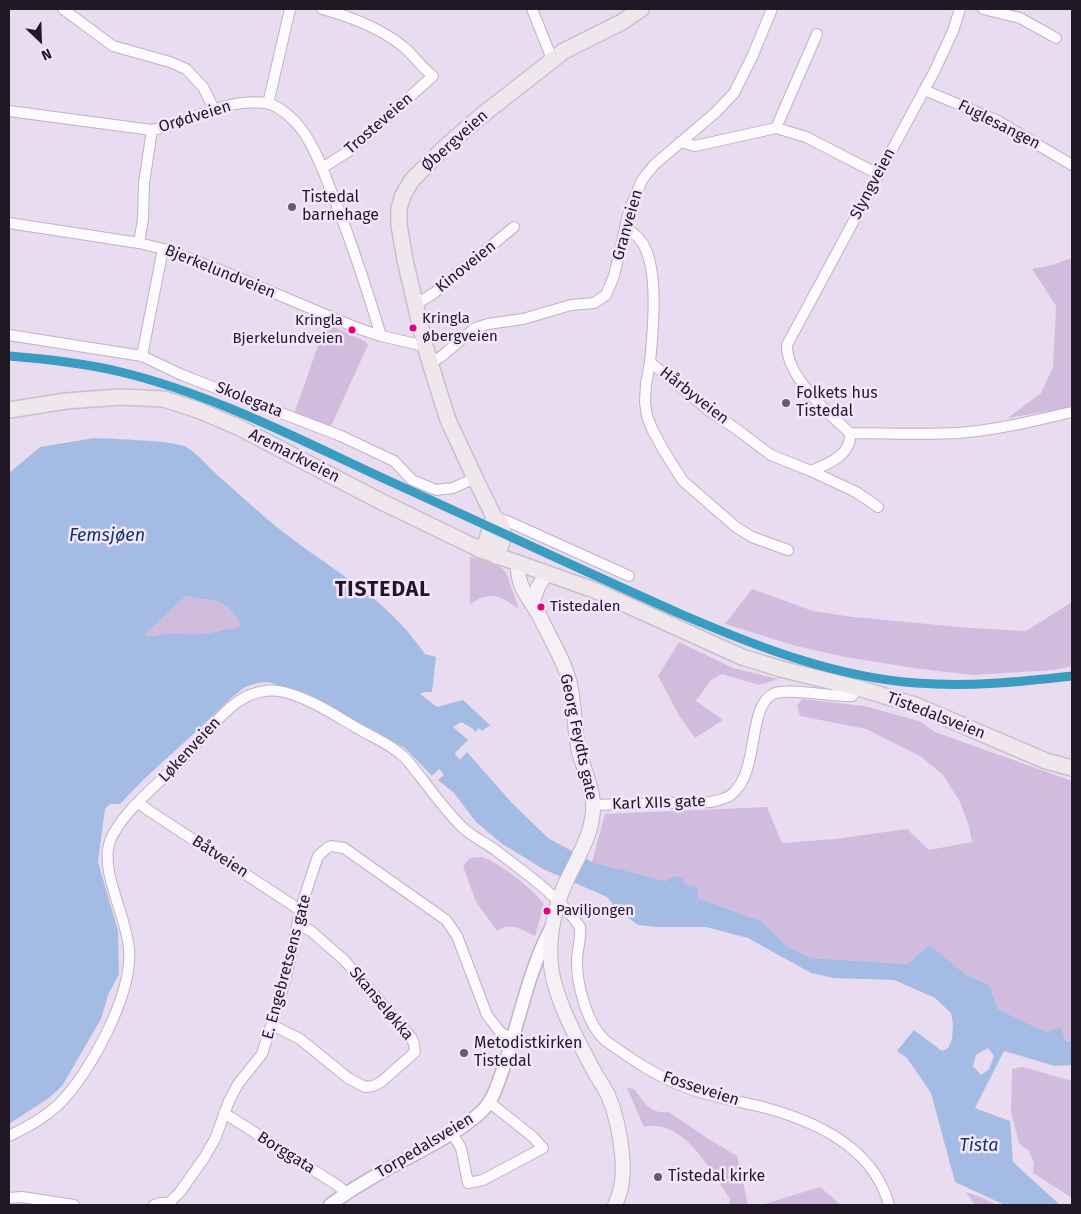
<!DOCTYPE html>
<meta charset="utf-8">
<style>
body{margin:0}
#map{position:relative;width:1081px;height:1214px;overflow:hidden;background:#e9dcf0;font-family:"Fira Sans",sans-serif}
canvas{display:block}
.frame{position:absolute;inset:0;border:10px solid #201825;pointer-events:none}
.north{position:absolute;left:15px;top:15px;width:50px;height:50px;-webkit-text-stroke:4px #f3e5fb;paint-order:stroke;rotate:156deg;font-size:14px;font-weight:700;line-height:20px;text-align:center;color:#201825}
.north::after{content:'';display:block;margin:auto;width:18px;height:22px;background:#201825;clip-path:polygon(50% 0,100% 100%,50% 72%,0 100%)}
</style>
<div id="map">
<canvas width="1081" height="1214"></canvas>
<div class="frame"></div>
<div class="north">N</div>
</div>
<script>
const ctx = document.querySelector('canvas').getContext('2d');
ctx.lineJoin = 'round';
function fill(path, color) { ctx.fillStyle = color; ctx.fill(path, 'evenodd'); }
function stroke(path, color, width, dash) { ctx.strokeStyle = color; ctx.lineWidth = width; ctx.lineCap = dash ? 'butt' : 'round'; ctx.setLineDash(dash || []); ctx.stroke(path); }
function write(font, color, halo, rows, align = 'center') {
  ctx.font = font + ' "Fira Sans",sans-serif'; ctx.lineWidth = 5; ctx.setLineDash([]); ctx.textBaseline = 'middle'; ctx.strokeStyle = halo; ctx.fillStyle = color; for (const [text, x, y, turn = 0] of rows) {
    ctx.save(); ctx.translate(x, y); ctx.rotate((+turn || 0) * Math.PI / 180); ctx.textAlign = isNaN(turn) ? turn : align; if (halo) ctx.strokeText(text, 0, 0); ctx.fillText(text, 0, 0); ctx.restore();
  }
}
fill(new Path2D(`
 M1072 258V407L1008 418 1041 393 1053 367 1056 306 1032 269 1052 265Z
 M326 323 366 342 368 345 332 424 329 426 297 416 295 411Z
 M470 557C482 559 497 562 506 572L519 609C501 596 491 590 470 604Z
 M752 589 813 611 853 617 971 628 1026 631 1072 602V666L1054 670 973 675 920 669 845 657 796 646 725 624Z
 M186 596C214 603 223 595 241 624L237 628C223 629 211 634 197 634 179 635 169 631 149 637L145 634Z
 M679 642 733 668 778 679 759 685 722 674 711 680 696 701 723 720 695 738 680 717 658 676Z
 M802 699 864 706 919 721 935 732 1072 781V1042L1046 1032 998 1009 989 985 965 974 930 946 907 964 812 958 788 947 761 921 698 898 666 881 592 862 605 814 767 807 782 843 835 839 907 829 929 850 972 842 969 826 959 800 943 775 920 756 866 729 800 716 797 706Z
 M482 857C501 864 532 888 544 904L535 936C522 930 510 921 497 931L476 902 463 866 470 858Z
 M1023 1067 1072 1081V1198L1033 1173 1034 1163 1029 1151 1019 1143 1011 1112 1012 1073V1069Z
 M627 1088 634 1089C646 1104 649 1114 669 1112L707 1138 737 1156 748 1205H729L730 1199C712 1172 683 1117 644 1127Z
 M820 1187 841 1205H761L768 1203Z
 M966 1192 983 1198 996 1205H975Z`), '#d1bcdd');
fill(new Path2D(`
 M94 438C111 439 177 440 188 448 197 454 205 463 213 471 233 489 253 507 273 524 327 568 384 594 425 654L436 657 432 692H424L420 694 437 707 463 700 490 725 482 731 479 728 475 732 472 728 461 722 453 727 468 740 432 776 405 748 351 718 299 691 268 682 258 683 245 687 231 698 201 727 143 780 120 804H110L105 809 98 862 118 931 119 974 108 995 101 1019 62 1086 49 1098 9 1124V473L40 447ZM186 596C214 603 223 595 241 624L237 628C223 629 211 634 197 634 179 635 169 631 149 637L145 634Z
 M467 752 511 802 548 838 592 862 666 881 674 876 683 878 684 884 698 887V898L761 921 788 947 812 958 907 964 930 945 965 974 989 985 998 1009 1046 1032 1061 1027 1065 1040 1072 1042V1065L1055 1066 1004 1051 975 1108 1010 1121 1013 1162 1060 1205H1005L955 1182 931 1093 907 1058 897 1051 914 1030 942 1051 948 1048 952 1039 953 1024 951 1013 935 998 894 980 834 978 811 973 748 938 706 927H656L638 925 618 910 607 897 543 869 501 843 476 822 454 793 438 780 453 767ZM988 1048 994 1056 989 1069 981 1075 973 1066 976 1055Z`), '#a4bce4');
stroke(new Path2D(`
 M447 761 471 791`), '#a4bce4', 22);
const minor = new Path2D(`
 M63 9 113 46 170 62 186 69 203 87 214 109
 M322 9C352 17 381 28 405 48 415 57 422 68 433 76L349 151 322 168
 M532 9 552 59
 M983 9 1020 18 1056 38
 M924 90 996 120 1072 165
 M268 104 290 9
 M9 111 152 130C190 123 226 97 266 103 280 106 294 119 302 130 314 146 323 170 330 188 350 237 366 286 381 336
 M776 128 817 34
 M680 142 695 146 776 128 806 137 878 174
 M9 223 139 243 163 249 220 270 357 328 381 336 425 346
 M625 228C635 233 642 239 646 250 658 278 653 331 650 362L708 410 735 428 771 455 811 471C828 464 852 455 850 433 828 413 786 376 787 345L935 70 953 31 960 9
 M139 243 143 219 144 183 152 130
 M415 305 434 293 514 227
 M9 335 142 356 182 375 341 436 394 461 412 480 436 490 453 488 475 478
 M142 356 163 249
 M650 362 646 384 645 403 647 416 652 429 664 451 683 481 736 527 752 537 788 550
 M430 363 442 356 475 328 488 324 523 319 571 305 594 303 606 295 614 276 629 211 642 180 654 165 716 112 734 93 752 57 772 9
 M850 433C886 433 922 435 958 433 997 430 1034 421 1072 412
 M811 471 856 492 878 507
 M497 518 507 521 629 576
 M139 803 148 810 300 910
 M593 805 711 802C718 800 727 799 732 794 760 771 747 707 773 694 785 687 833 697 852 696L858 688
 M272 1025 300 1039 348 1078 365 1087 373 1086 381 1082 415 1052 414 1044 411 1037 344 960 311 931 298 924
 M224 1113 337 1185 347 1193
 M452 1133 461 1148 468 1183 483 1180 543 1148 533 1137 489 1102
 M9 1136C26 1128 44 1118 58 1105 90 1074 133 994 129 949 127 917 99 870 110 841 121 812 162 781 184 758 201 739 228 703 250 695 260 691 273 689 284 692 313 699 340 719 366 733 379 740 392 746 403 756 409 761 414 769 419 775 433 793 446 811 462 827 471 836 484 842 494 849 524 872 559 896 580 927 581 938 578 948 577 958 576 983 587 1025 606 1041 631 1059 656 1076 685 1087 711 1097 739 1101 766 1108 818 1122 874 1149 889 1205
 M9 1198 22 1197 74 1205
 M154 1205 160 1203H171
 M167 1205 180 1192 204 1158 215 1139 229 1101 238 1084 262 1054 281 995 291 957 300 910 318 856 327 848 331 846 344 848 446 920 457 936 487 1015 501 1033 513 1038`);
const tertiary = new Path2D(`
 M330 1205C363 1180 400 1163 435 1143 451 1134 469 1124 482 1111 495 1098 499 1079 505 1063 520 1018 529 969 552 926`);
const secondary = new Path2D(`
 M518 565C517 589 531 599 541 619 551 640 565 662 570 684 575 706 574 730 579 752 583 766 589 780 592 795 598 827 578 856 565 884 555 908 548 937 551 965 554 998 579 1043 595 1073 599 1080 604 1087 608 1095 616 1114 620 1133 622 1154 624 1172 623 1189 615 1205
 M532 604 538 587 547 573`);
const primary = new Path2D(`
 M9 410 66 401 121 397 164 399 198 410 238 427 382 502 481 550 594 590 742 657 781 669 858 688 915 705 1046 761 1072 768
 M481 550 486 542 494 517
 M496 556 502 542 503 530 501 523 494 517 475 478 448 420 441 398 425 346 405 260 399 225V208L403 195 412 180 443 149 481 116 564 51 622 22 641 9`);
stroke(minor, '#bdb3c2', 12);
stroke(tertiary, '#bdb3c2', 15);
stroke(secondary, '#bdb3c2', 16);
stroke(primary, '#c6c0ca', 18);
stroke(minor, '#fcfafd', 10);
stroke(tertiary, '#fcfafd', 12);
stroke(secondary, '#f5f0f3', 14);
stroke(primary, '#efe7eb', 15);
stroke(new Path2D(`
 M9 356C47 359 84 363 121 372 215 395 300 440 387 480 486 525 584 571 683 615 758 647 835 677 916 683 968 687 1020 682 1072 676`), '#3b9cc1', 9);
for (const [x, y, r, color] of [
 [292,207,5,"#665d6c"],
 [413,328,4.5,"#e5007d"],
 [352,330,4.5,"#e5007d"],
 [786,403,5,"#665d6c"],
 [541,607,4.5,"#e5007d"],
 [547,911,4.5,"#e5007d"],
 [464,1053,5,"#665d6c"],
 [658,1177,5,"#665d6c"]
]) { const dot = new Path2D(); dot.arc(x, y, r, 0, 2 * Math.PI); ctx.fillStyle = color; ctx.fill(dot); stroke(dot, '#f3e5fb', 2); }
write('15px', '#201825', '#f3e5fb', [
 ["Kringla",422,319],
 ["øbergveien",422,337],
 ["Kringla",343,321,"right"],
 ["Bjerkelundveien",343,339,"right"],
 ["Tistedalen",550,607],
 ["Paviljongen",556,911]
], 'left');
write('16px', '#201825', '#f3e5fb', [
 ["Orødveien",195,117,-17],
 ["Trosteveien",379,124,-41],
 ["Fuglesangen",999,125,27],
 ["Øbergveien",455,141,-42],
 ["Slyngveien",873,184,-62],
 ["Granveien",628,225,-74],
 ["Kinoveien",466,267,-39],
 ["Bjerkelundveien",220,272,22],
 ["Hårbyveien",694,396,38],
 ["Skolegata",249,400,22],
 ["Aremarkveien",294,456,27],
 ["Tistedalsveien",936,716,21],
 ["Georg Feydts gate",578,737,78],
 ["Løkenveien",190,750,-47],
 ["Karl XIIs gate",659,803,-2],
 ["Båtveien",220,857,33],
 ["E. Engebretsens gate",287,967,-75],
 ["Skanseløkka",381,1004,50],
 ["Fosseveien",701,1089,18],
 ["Torpedalsveien",425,1146,-31],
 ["Borggata",286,1153,32]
]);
write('16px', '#201825', '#f3e5fb', [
 ["Tistedal",302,198],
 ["barnehage",302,216],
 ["Folkets hus",796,394],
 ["Tistedal",796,412],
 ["Metodistkirken",474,1044],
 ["Tistedal",474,1062],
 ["Tistedal kirke",668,1177]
], 'left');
write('italic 18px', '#0f3965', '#f3e5fb', [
 ["Femsjøen",107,536],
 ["Tista",979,1146]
]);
ctx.letterSpacing = '1px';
write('bold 21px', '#201825', '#f3e5fb', [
 ["TISTEDAL",383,590]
]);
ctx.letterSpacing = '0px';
</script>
